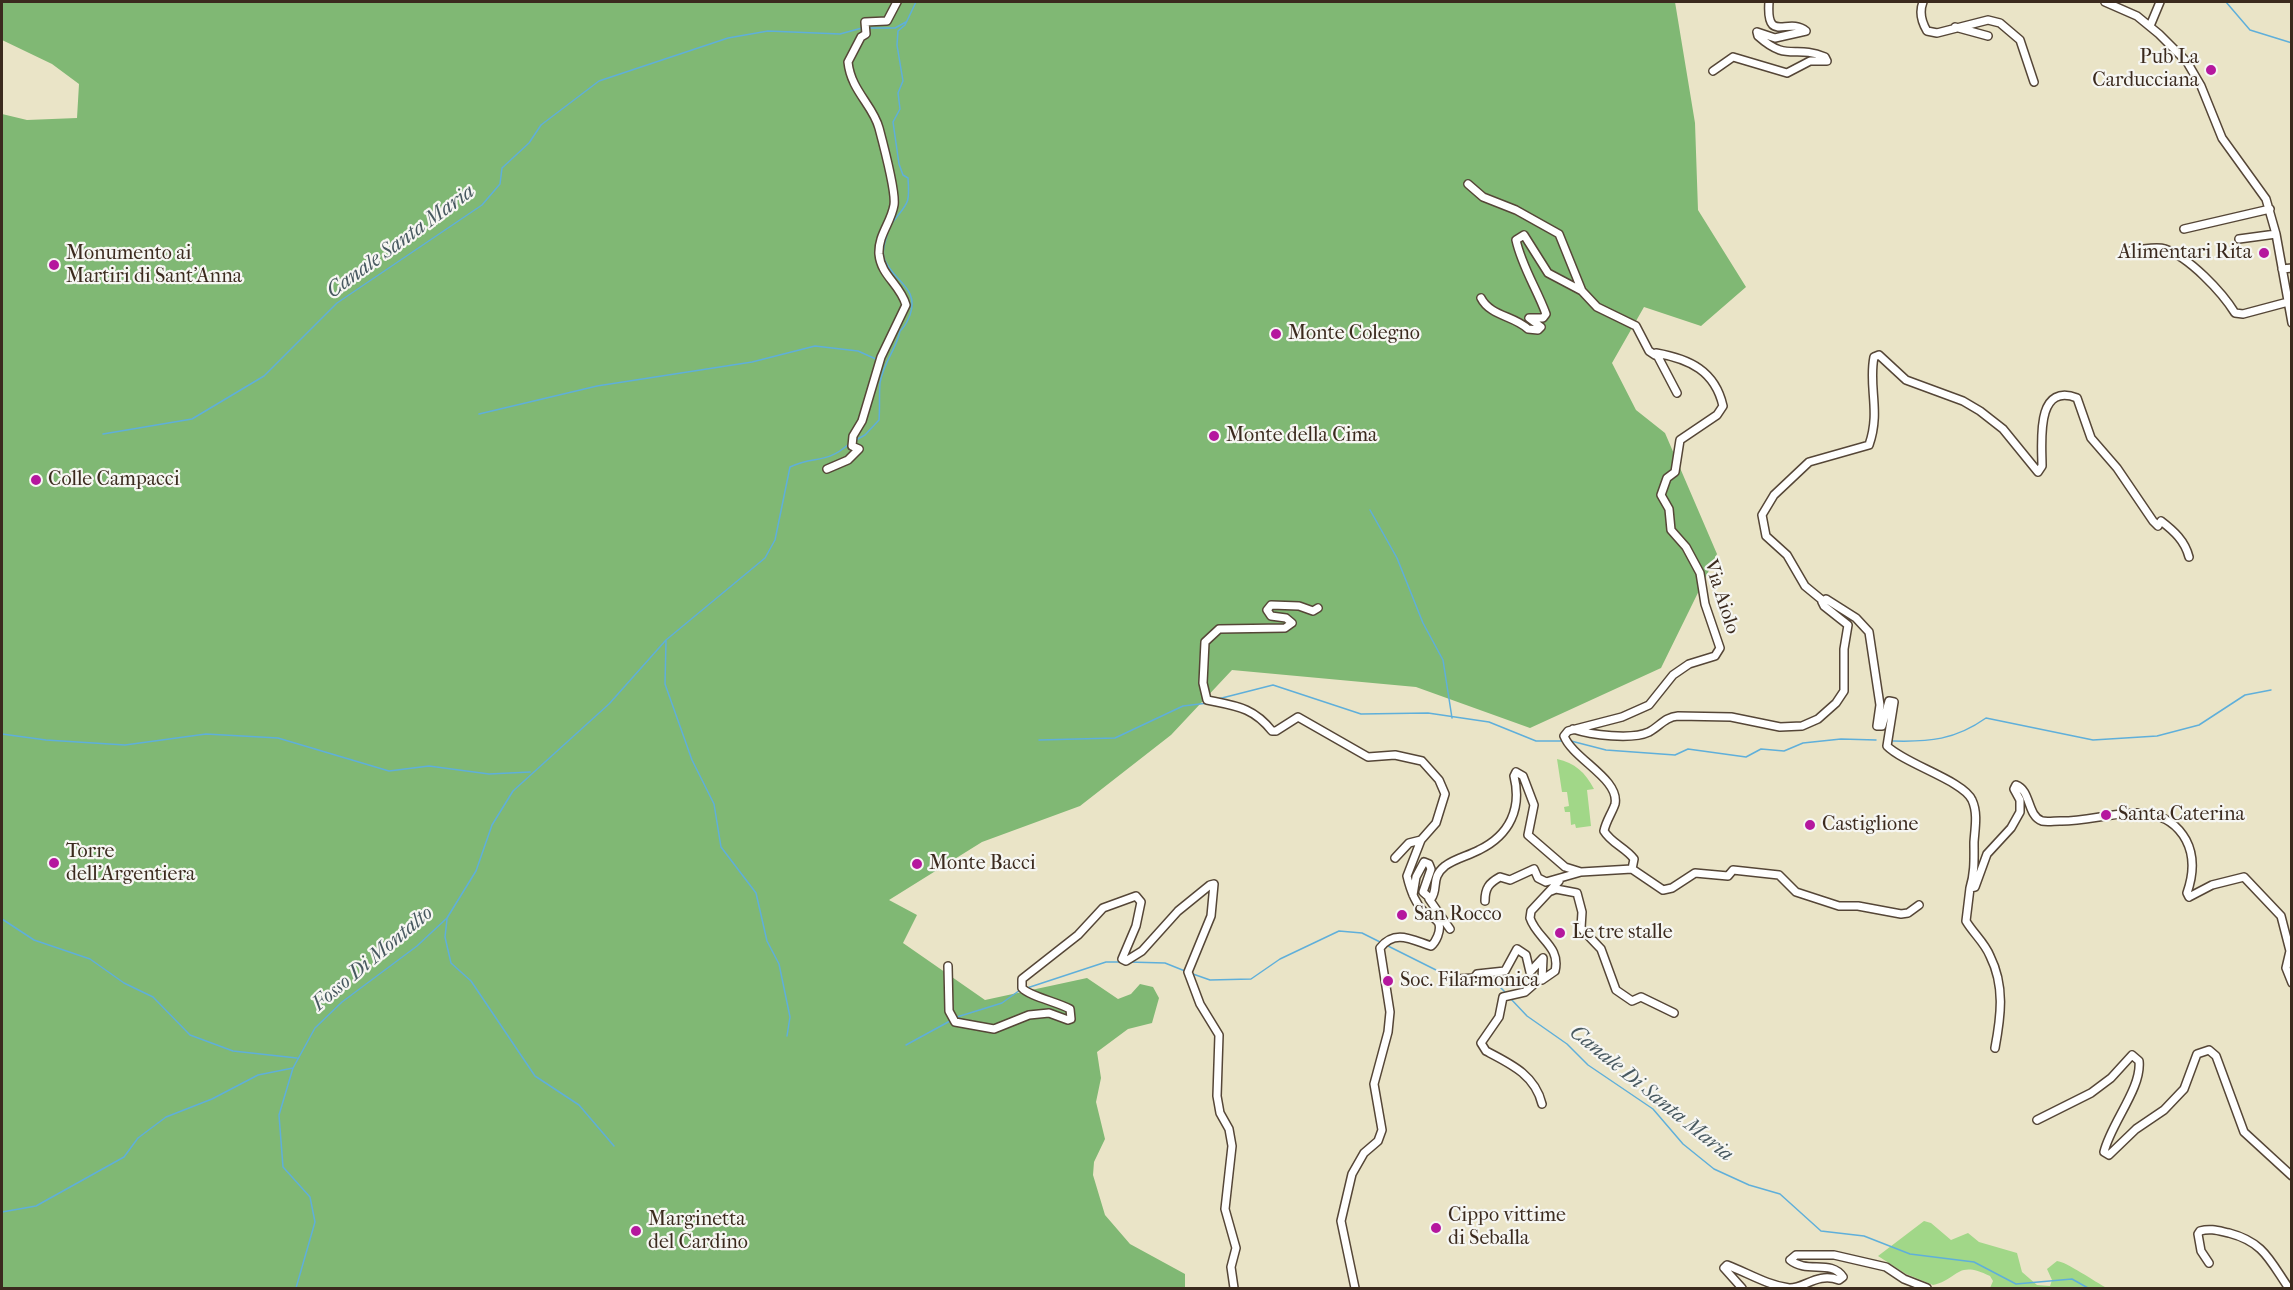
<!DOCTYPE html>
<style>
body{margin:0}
#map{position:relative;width:2293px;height:1290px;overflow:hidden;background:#eae4c7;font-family:"IM FELL French Canon",serif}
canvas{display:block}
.frame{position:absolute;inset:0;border:3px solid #3b2a1e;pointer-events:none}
</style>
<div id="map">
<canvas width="2293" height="1290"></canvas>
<div class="frame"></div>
</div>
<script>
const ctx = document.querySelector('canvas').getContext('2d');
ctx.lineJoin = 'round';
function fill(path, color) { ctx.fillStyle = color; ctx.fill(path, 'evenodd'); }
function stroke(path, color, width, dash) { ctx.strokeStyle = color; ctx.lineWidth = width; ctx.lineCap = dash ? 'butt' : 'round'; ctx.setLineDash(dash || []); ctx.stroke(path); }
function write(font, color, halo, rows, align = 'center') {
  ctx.font = font + ' "IM FELL French Canon",serif'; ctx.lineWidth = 4.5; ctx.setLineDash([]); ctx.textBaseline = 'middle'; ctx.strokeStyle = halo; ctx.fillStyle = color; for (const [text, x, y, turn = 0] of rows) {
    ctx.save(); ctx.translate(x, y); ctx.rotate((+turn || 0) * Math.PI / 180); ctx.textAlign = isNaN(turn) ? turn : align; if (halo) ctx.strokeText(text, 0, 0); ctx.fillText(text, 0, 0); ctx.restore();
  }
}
fill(new Path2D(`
 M1557 759C1575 763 1585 772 1594 789L1587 790 1591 826 1576 828 1575 824 1571 825 1570 812H1565L1564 807 1569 806 1567 792H1562Z
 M1924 1221 1931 1223 1951 1240 1968 1233 1979 1242 2017 1253 2022 1272 2037 1285 2050 1286 2052 1280 2047 1269 2057 1261C2067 1262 2095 1282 2107 1288H1990L1993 1281 1990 1276C1956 1259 1958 1280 1933 1285L1906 1274 1878 1256Z`), '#a1d788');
fill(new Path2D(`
 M2 2H1675L1695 123 1698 210 1746 287 1701 326 1644 307 1612 363 1636 410 1665 433 1717 554 1661 668 1530 728 1416 687 1232 670 1171 735 1080 806 982 842 889 900 917 915 903 943 985 1000 1087 978 1118 999 1131 994 1140 984 1153 987 1159 998 1152 1023 1128 1029 1097 1052 1101 1078 1096 1102 1105 1139 1094 1162 1093 1175 1105 1215 1130 1244 1185 1274V1288H2V114L27 120 77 118 79 84 52 64 2 40Z`), '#80b874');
stroke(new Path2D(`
 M2226 2 2250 30 2292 43
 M867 28H895L906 22
 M892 223C908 202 910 205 908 178L903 175 899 164 893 122 900 109 898 93 903 81 897 45 898 31 905 25 916 2
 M479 414 597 386 752 362 815 346 858 351 878 360
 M103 434 192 419 264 376 337 303 482 205 500 184 502 168 529 143 541 125 599 81 728 38 768 31 840 34 862 28
 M856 440 865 435 879 420C880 408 879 394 880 383 883 363 897 348 900 331 906 326 907 322 910 315 920 287 892 281 884 258 881 248 887 240 888 230
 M1370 510 1397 558 1423 623 1443 660 1452 718
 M666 641 665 684 692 760 714 804 721 847 756 893 767 941 779 964 790 1017 787 1036
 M1218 699 1273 685 1361 714 1428 713 1489 722 1536 741H1561
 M2 734 46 740 125 745 206 734 278 738 389 771 429 766 489 774 530 772
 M1039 740 1115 738 1183 706 1208 703
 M1571 741 1606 750 1675 755 1688 749 1746 757 1761 749 1784 751 1803 743 1841 739 1876 740
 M1893 741C1929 742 1955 740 1986 718L2093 740 2157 736 2199 725 2245 695 2271 690
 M2 919 34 940 90 959 124 983 153 997 190 1035 233 1051 297 1058
 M447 919 445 937 451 963 471 981 535 1076 579 1105 614 1146
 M1386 945 1446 975 1455 977
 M1128 962 1165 963 1185 971
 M1193 974 1210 980 1251 979 1280 959 1339 931 1362 933 1382 943
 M1474 981 1498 985 1505 992
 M1027 988 1106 962H1121
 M1510 998 1527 1016 1567 1044 1588 1065 1653 1109 1683 1144 1714 1169 1749 1185 1780 1194 1821 1231 1864 1236 1910 1254 1974 1262 2016 1284 2072 1279 2088 1288
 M957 1017 1002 1003 1020 990
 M906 1045 950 1021
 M2 1212 36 1206 124 1157 138 1138 166 1117 212 1099 258 1075 293 1068
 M296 1288 315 1222 310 1197 283 1167 279 1115 293 1068 315 1028 342 1002 417 946 447 918 476 871 492 825 513 791 609 704 666 640 765 558 775 540 790 467C815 455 825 465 849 444`), '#5fafda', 1.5);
const minor = new Path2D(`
 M1923 2C1919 12 1921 21 1927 31L1937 33 1988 20 2000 23 2020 40 2034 82
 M2105 2 2137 16 2159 34 2187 62 2201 86 2222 138 2266 199 2276 234 2292 323
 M2150 26 2160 2
 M1955 27 1988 36
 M1713 71 1733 57 1787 73 1810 61H1827L1825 57C1794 44 1788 63 1758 36L1757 32 1775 38 1806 31C1788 16 1766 45 1769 2
 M1468 184 1483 197 1516 210 1559 234 1582 291
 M2184 229 2270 209
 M2239 239 2276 234
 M2132 250C2142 250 2156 246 2165 249 2189 257 2222 292 2235 313L2243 314 2288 302
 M2282 269 2292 268
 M1481 298C1490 316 1515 316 1528 329L1538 330 1541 327 1529 318H1543L1546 314C1537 289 1522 267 1516 240L1524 235 1548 273 1582 291 1597 307 1636 326 1649 351 1655 355
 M827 469 848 460 859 449 852 446 853 436 862 421 881 357 906 305C900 284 881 276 879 254 878 235 891 223 894 205 896 193 883 143 879 128 873 105 851 91 848 62L861 37 866 34 865 22 887 21 897 2
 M1822 600 1805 586 1787 555 1766 536 1762 515 1774 495 1809 462 1869 445C1881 411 1868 387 1874 357L1879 355 1906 380 1963 401 1980 411 2003 429 2038 472 2042 466C2042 443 2035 382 2077 398L2091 438 2117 468 2153 521 2158 526 2161 521C2174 531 2185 541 2189 557
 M1318 608 1313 611 1299 606 1271 605 1267 610 1271 616 1286 618 1292 623 1285 628 1219 629 1205 642 1203 683 1207 700C1236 706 1253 707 1272 731H1276L1298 717 1368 757 1395 755 1422 761 1439 780 1445 794 1436 823 1421 840 1407 876C1410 889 1414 902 1424 912 1428 916 1437 918 1439 924 1441 931 1436 942 1431 946 1412 940 1395 929 1380 948L1390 1012 1388 1032 1374 1084 1382 1130 1378 1141 1364 1153 1352 1174 1341 1221 1355 1288
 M1573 729C1591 735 1632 740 1649 732 1660 726 1665 717 1678 716L1731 717 1780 727 1802 726 1818 719 1836 703 1844 691V649L1848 625 1824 606 1822 602 1826 599 1856 618 1869 632 1880 705 1877 726H1882L1889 701 1894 702 1887 746C1905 764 1964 781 1972 800 1978 813 1975 828 1974 842 1974 857 1975 872 1970 888L1975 887 1987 854 2011 828 2020 812V800L2014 789 2016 785C2031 790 2027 816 2042 821 2047 822 2054 821 2060 821 2103 822 2160 793 2186 840 2195 857 2193 876 2187 893L2189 897 2212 885 2244 877 2281 916 2290 951 2286 968 2292 983
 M1395 858 1409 843 1421 840
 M1632 869 1663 890 1672 888 1695 873 1728 876 1733 870 1779 875 1796 892 1839 906H1858L1901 914 1908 913 1919 905
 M1970 888 1966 921C1973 933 1985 943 1990 956 2005 986 2001 1016 1995 1048
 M1551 891 1556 889 1577 893 1582 912 1581 928 1601 949 1616 990 1632 1001 1641 997 1674 1013
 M1413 895 1416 877 1424 862 1429 864 1431 869 1423 892 1431 899C1439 888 1430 878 1445 866 1456 858 1468 856 1479 850 1510 835 1522 808 1514 776L1516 772 1523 776 1534 805 1528 835 1565 867 1581 872
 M1429 899 1450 929
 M1485 901C1485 888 1489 883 1500 877L1510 880 1534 869 1538 878 1546 882 1581 872 1632 869 1634 859C1626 848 1611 843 1604 831 1606 821 1612 813 1615 804 1620 779 1573 759 1564 736L1568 731 1622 717 1649 705 1673 675 1689 664 1715 656 1720 648 1705 604 1700 573 1686 547 1671 530 1669 509 1661 495 1667 478 1675 472 1680 440 1717 415 1723 406C1715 371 1690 359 1656 353L1677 393
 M948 966 949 1011 955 1022 994 1029 1029 1015 1049 1013 1068 1020 1071 1019 1070 1009C1057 1002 1029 996 1022 988V979L1078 935 1103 908 1136 896 1141 902 1136 926 1122 959 1126 961 1142 951 1178 911 1210 885 1214 884 1211 916 1188 972 1200 1004 1219 1035 1217 1096 1220 1113 1229 1129 1232 1146 1225 1209 1236 1248 1231 1267 1234 1288
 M1541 978 1525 992 1503 997 1499 1017 1481 1043 1486 1051C1511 1064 1535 1075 1542 1104
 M1456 979 1474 978 1477 974 1505 971 1517 949 1526 955 1530 972 1543 958 1542 980 1555 971C1561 946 1537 939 1530 918L1531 911 1559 881
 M2037 1120 2091 1093 2111 1078 2132 1055 2139 1061C2142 1088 2111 1123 2104 1152L2109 1155 2136 1129 2164 1110 2184 1089 2197 1054 2209 1050 2216 1056 2244 1132 2292 1176
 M2209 1263 2201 1251 2198 1234 2200 1231C2211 1228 2219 1231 2229 1233 2263 1242 2269 1259 2288 1287
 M1742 1288 1724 1268 1727 1265C1748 1273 1767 1285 1789 1288 1804 1289 1817 1272 1839 1280L1843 1277C1831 1259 1807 1274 1790 1260L1796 1255H1834L1886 1267 1904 1279 1927 1288`);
stroke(minor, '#554637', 10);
stroke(minor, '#fff', 7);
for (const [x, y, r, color] of [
 [2211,70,6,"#b5179e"],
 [2264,253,6,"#b5179e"],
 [54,265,6,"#b5179e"],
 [1276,334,6,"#b5179e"],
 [1214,436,6,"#b5179e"],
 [36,480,6,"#b5179e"],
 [2106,815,6,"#b5179e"],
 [1810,825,6,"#b5179e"],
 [54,863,6,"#b5179e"],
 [917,864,6,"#b5179e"],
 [1402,915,6,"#b5179e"],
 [1560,933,6,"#b5179e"],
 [1388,981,6,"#b5179e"],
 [1436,1228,6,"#b5179e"],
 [636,1231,6,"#b5179e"]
]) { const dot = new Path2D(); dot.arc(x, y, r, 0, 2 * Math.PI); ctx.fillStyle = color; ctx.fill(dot); stroke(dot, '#f6f6f2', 2); }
write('20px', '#3b2a1e', '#f6f6f2', [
 ["Pub La",2199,58,"right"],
 ["Carducciana",2199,81,"right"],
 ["Alimentari Rita",2252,253,"right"],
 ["Monumento ai",66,254],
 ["Martiri di Sant'Anna",66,277],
 ["Monte Colegno",1288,334],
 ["Monte della Cima",1226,436],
 ["Colle Campacci",48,480],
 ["Santa Caterina",2118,815],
 ["Castiglione",1822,825],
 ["Torre",66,852],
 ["dell'Argentiera",66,875],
 ["Monte Bacci",929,864],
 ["San Rocco",1414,915],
 ["Le tre stalle",1572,933],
 ["Soc. Filarmonica",1400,981],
 ["Cippo vittime",1448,1216],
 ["di Seballa",1448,1239],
 ["Marginetta",648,1220],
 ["del Cardino",648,1243]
], 'left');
write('20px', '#3b2a1e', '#f6f6f2', [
 ["Via Aiolo",1721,597,72]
]);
write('italic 21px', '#485960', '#f6f6f2', [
 ["Canale Santa Maria",401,242,-36],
 ["Fosso Di Montalto",373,959,-40],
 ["Canale Di Santa Maria",1651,1094,39]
]);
</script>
